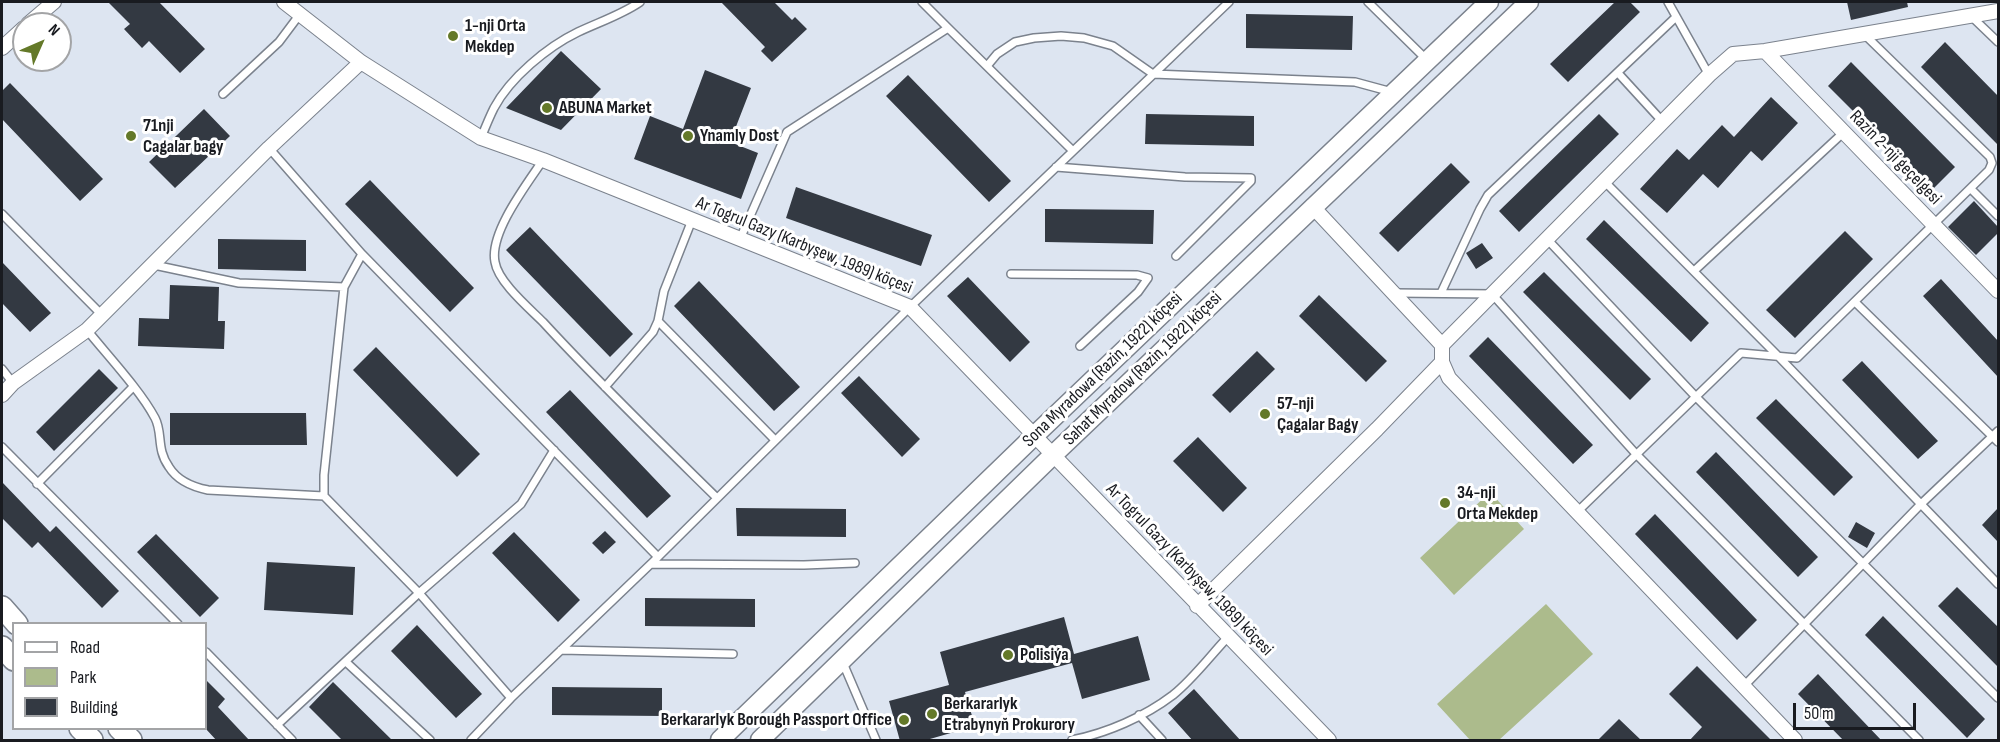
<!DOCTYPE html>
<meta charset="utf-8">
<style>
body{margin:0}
#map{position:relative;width:2000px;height:742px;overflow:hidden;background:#dde5f1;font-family:"Sofia Sans Condensed",sans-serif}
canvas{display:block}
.frame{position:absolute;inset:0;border:3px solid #191b20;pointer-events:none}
.legend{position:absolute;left:12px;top:622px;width:195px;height:108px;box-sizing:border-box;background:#fff;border:2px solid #a3a4a6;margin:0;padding:8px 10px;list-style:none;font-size:18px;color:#191b20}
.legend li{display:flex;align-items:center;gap:12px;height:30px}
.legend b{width:30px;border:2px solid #a3a4a6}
.north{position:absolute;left:12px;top:12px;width:60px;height:60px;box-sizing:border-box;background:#fff;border:2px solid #a3a4a6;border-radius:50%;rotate:45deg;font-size:16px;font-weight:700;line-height:24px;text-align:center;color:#191b20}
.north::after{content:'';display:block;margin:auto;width:21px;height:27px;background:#647929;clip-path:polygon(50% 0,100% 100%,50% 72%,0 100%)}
.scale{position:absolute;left:1793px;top:703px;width:123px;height:27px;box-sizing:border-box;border:3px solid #191b20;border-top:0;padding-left:8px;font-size:18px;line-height:21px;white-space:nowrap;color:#191b20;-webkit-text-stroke:4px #fff;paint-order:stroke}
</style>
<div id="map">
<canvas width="2000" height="742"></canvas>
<div class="frame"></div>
<ul class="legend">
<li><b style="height:8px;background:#fff"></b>Road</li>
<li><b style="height:16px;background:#acbb8c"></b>Park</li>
<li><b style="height:16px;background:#333942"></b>Building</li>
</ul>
<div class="north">N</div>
<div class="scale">50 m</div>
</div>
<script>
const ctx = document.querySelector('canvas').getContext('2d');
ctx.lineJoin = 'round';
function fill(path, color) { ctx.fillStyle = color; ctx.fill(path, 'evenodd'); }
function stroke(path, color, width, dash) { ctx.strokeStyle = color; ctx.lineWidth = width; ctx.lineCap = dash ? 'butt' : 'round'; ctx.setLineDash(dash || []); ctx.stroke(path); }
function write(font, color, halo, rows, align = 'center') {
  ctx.font = font + ' "Sofia Sans Condensed",sans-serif'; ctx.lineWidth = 6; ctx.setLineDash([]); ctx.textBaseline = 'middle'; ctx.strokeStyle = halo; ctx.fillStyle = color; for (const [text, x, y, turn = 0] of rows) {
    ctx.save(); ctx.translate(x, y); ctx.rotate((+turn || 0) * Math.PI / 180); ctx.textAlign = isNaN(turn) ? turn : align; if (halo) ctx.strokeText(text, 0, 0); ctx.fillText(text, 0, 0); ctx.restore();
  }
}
fill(new Path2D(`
 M1490 492 1524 529 1454 595 1420 558Z
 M1546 604 1593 654 1499 740H1470L1437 704Z`), '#acbb8c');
fill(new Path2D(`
 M108 2H159L205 49 180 73 149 41 142 48 124 29 130 24Z
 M721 2H774L792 20 795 17 807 29 772 62 761 51 765 47Z
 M1615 2H1630L1640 12 1568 82 1550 64Z
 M1847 2H1907L1908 7 1851 20Z
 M1246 14 1353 16 1352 50 1246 48Z
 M1945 42 1998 96V145L1921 67Z
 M561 51 601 89 561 130 506 108Z
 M1851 62 1955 167 1932 190 1828 86Z
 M705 70 751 88 730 142 758 153 741 199 634 159 650 116 683 129Z
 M908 75 1011 181 989 202 886 96Z
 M10 83 103 179 80 201 2 119V91Z
 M1771 97 1798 123 1762 161 1751 151 1718 188 1703 174 1667 213 1640 189 1677 149 1689 160 1722 125 1734 137Z
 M204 109 230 136 175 188 149 162Z
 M1146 114 1254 116V146L1145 144Z
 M1599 114 1619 134 1519 232 1499 211Z
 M1451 163 1470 182 1398 252 1379 233Z
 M370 180 474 288 450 312 345 204Z
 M796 187 932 235 921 266 786 218Z
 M1974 201 1998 227V233L1976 255 1948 227Z
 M1045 209 1154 210 1153 244 1045 242Z
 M1604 220 1709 323 1691 342 1586 239Z
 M530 227 633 334 610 357 506 250Z
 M1845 231 1873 259 1795 338 1766 310Z
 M218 239 306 240V271L218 269Z
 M1482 243 1493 258 1476 269 1466 253Z
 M2 262 51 313 30 332 2 303Z
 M1544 272 1651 379 1630 400 1523 292Z
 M968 277 1030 342 1010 362 947 296Z
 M1941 279 1998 341V377L1923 296Z
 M699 281 800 387 774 411 674 306Z
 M170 285 219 287 218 321H225L224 349 138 346 139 318 169 319Z
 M1319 295 1387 361 1366 382 1299 316Z
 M1488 337 1593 445 1573 464 1469 356Z
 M376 347 480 454 457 477 353 370Z
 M1257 351 1275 369 1230 413 1212 395Z
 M1862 361 1938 441 1918 459 1842 380Z
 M99 369 118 388 54 451 36 432Z
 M859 376 920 439 902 457 841 393Z
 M570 390 671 496 647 518 546 412Z
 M1776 399 1853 477 1834 496 1756 418Z
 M170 413H306L307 445H170Z
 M1198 437 1247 488 1223 512 1173 461Z
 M1716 452 1818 557 1798 577 1696 472Z
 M2 482 50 532 56 526 119 591 102 608 38 542 32 548 2 518Z
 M736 508 846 509V537L737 536Z
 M1998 508V542L1982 525Z
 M1655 514 1757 620 1737 640 1635 534Z
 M1856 522 1875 533 1867 548 1848 537Z
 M605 531 616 542 603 554 592 543Z
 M514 532 580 600 558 622 492 553Z
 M156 534 219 598 200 617 137 552Z
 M267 562 355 567 353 615 264 610Z
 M1957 587 1998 627V667L1938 606Z
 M645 598 755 599V627L645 626Z
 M1883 616 1985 719 1967 738 1865 635Z
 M1064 617 1074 654 1138 636 1150 680 1082 699 1072 663 965 692 975 726 923 741H900L889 701 949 685 940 652Z
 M417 625 482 694 456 718 391 651Z
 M1697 666 1772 741H1689L1702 727 1669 694Z
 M1818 674 1882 741H1844L1798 694Z
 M206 680 225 699 218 707 250 741H217L206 729Z
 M333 682 393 741H343L309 707Z
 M552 687 662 688V716L552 715Z
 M1194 689 1241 741H1193L1168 713Z
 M1619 719 1642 741H1597Z`), '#333942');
const lane = new Path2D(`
 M922 2 948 28
 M1368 2 1428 61
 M1668 2 1709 75
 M1972 17 1998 42
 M987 66 997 54 1015 42 1034 38 1061 36 1084 38 1113 46 1153 74 1355 82 1392 92
 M1618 73 1662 121
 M223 94 279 42 300 14
 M481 138C485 128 489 118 494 108 510 78 547 47 578 32 599 22 621 15 640 2
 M269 148 362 254
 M543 160C527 184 489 233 495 262 498 282 529 308 543 322 599 383 658 440 717 498
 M1056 167 1185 177 1251 178V181L1176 256
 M1603 180 1778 356 1998 584
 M1971 189 1998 216
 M2 214 102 315
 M1546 238 1696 397 1998 698
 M740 239 787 132 948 28 1073 151
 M154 265 239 283 344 287
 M1694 271 1844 132
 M1011 274 1137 275 1148 278 1138 292 1080 346
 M1396 293 1492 294 1636 454 1919 740
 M1441 293 1480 209 1488 195 1676 17
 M1855 302 1998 442
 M658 321 775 440
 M87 330C108 356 140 390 155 418 163 433 156 449 169 467 177 480 193 487 208 490L324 496
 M2 369 13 383
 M605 387 653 332 658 321 664 291 692 220
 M2 447 178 624
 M37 484 133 387
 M1576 513 1741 353 1797 358 1989 170 1992 163 1990 157 1865 35
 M651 564 804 565 855 563
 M561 650 733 654
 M206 652 292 740
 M346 662 430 740
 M843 663 876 740
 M1743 687 1921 504 1998 431
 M511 698 419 593 324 496V475L344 287 362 254 658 557
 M1139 715 1162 740
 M277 725 419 593 521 504 554 450
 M471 740 511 698 658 557 910 307 1229 2
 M1072 740C1107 733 1144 717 1173 695 1193 679 1210 656 1228 637`);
const street = new Path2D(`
 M284 2 361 62 481 138 543 160 910 307 1329 740
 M28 24 54 2
 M2 48 24 28
 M1765 51 1998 291
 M1312 206 1442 345V362L1449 378 1795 740
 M1442 345 1709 75 1733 54 1765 51 1998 11
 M2 395 13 383 87 330 269 148 361 62
 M1197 606 1377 429 1442 362`);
const secondary = new Path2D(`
 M720 740 1034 436 1489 2
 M760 740 1053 455 1529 2`);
const primary = new Path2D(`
 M2 607 17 624
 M2 647 14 660
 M80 728 92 740
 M119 728 131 740`);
stroke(lane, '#7b828d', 10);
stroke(street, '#7b828d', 16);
stroke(secondary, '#7b828d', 21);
stroke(primary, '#7b828d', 24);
stroke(lane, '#fff', 7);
stroke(street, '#fff', 14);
stroke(secondary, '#fff', 18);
stroke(primary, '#fff', 21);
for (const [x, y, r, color] of [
 [453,36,6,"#647929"],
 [547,108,6,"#647929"],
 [131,136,6,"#647929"],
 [688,136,6,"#647929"],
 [1265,414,6,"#647929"],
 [1445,503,6,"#647929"],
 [1008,655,6,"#647929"],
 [932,714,6,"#647929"],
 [904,720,6,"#647929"]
]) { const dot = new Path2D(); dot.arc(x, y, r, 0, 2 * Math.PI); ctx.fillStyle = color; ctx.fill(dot); stroke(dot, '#fff', 2); }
write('bold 18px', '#191b20', '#fff', [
 ["1-nji Orta",465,26],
 ["Mekdep",465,47],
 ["ABUNA Market",559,108],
 ["71nji",143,126],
 ["Cagalar bagy",143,147],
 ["Ynamly Dost",700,136],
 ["57-nji",1277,404],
 ["Çagalar Bagy",1277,425],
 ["34-nji",1457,493],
 ["Orta Mekdep",1457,514],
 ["Polisiýa",1020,655],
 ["Berkararlyk",944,704],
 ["Etrabynyň Prokurory",944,725],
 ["Berkararlyk Borough Passport Office",892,720,"right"]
], 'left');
write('18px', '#191b20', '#fff', [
 ["Razin 2-nji geçelgesi",1895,158,46],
 ["Ar Togrul Gazy (Karbyşew, 1989) köçesi",804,246,22],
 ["Sahat Myradow (Razin, 1922) köçesi",1143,369,-44],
 ["Sona Myradowa (Razin, 1922) köçesi",1103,370,-44],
 ["Ar Togrul Gazy (Karbyşew, 1989) köçesi",1189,570,46]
]);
</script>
